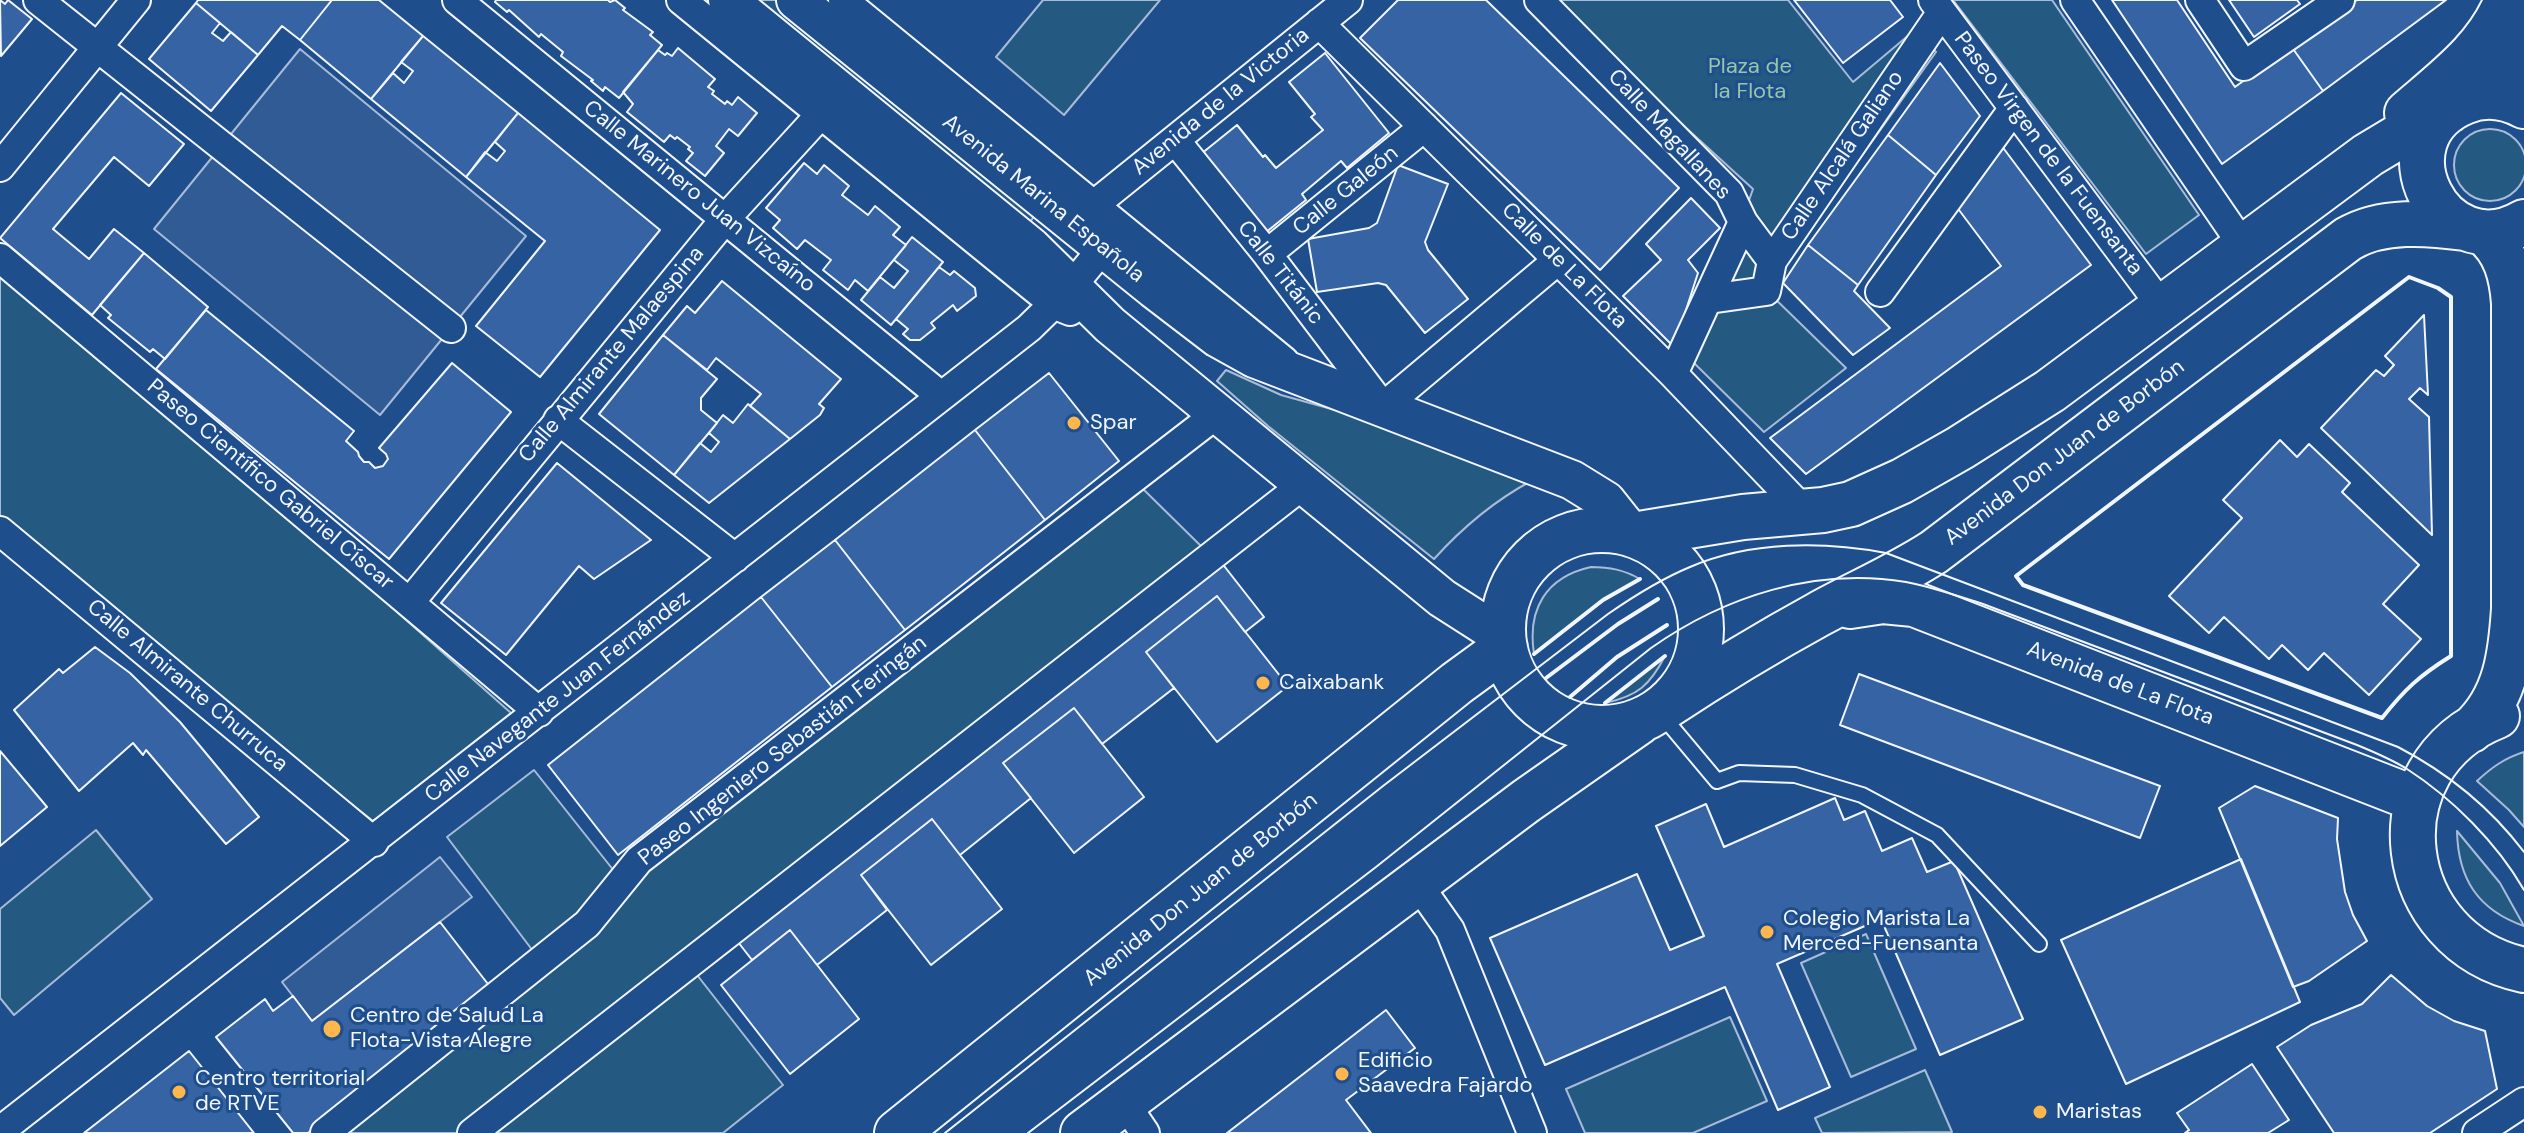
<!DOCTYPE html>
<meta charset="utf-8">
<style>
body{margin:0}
canvas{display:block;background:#1f4e8c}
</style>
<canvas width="2524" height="1133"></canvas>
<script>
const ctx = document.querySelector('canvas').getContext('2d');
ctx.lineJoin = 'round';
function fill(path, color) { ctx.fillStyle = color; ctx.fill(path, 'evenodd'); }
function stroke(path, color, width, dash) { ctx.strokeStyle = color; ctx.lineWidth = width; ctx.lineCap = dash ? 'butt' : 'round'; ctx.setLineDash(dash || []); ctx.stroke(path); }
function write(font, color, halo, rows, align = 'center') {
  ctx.font = font + ' "DM Sans",sans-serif'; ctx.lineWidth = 6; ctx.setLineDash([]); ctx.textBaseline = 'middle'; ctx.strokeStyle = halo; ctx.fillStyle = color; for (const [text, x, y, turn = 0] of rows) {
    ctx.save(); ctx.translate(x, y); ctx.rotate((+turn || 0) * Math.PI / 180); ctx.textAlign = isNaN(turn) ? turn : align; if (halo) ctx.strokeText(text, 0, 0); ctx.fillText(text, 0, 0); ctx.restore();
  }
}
const green = new Path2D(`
 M761 0H776L1036 213 1027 227 752 3Z
 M1043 0H1160L1064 115 996 57Z
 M1546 0H1788L1853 82 1916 29 1936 52 1766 290 1846 368 1764 432 1692 361 1753 189Z
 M1953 0H2052L2199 215 2146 254Z
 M2454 165a36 36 0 1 1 72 0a36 36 0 1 1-72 0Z
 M0 260 511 713 373 821 0 532Z
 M1226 370 1281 395 1371 420 1531 481C1494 501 1462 528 1434 559L1268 426 1217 381Z
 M1139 485 1204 549 683 957 783 1085 723 1133H309L539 959 447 837 534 770 622 881Z
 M1591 567C1610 567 1624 570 1640 579L1603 601 1534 654C1527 609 1546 577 1591 567Z
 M1665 656C1650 685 1638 696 1605 703Z
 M2524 752V827L2509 810 2477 781C2492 767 2505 758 2524 752Z
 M96 830 152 899 14 1015 0 998V909Z
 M2457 831 2500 883 2524 926C2478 910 2458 879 2457 831Z
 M1866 934 1916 1049 1851 1077 1801 963Z
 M1730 1017 1767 1101 1693 1133H1585L1566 1089Z
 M1925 1070 1952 1132 1822 1133 1815 1118Z`);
fill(green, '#245a82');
stroke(green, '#a8bbd7', 2);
const parking = new Path2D(`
 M300 49 526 236 380 415 154 229Z
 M440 857 472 897 312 1021 282 982Z`);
fill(parking, '#305b95');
stroke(parking, '#a8bbd7', 2);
const building = new Path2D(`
 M0 0 5 4 8 0 32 19 1 56Z
 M198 0H332L300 40 282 26 258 55 196 3Z
 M332 0H379L423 36 371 99 300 40Z
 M496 0H608L610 2 615 0 625 8 623 10 653 32 650 35 662 45 619 98 605 87 603 91 591 81 593 80 561 56 563 52 541 34 539 37 509 10 507 12 495 2Z
 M1398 0H1486L1679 188 1600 270 1360 38Z
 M1794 0H1890L1903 17 1843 63Z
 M2112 0H2177L2235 87 2291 46 2323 91 2222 164Z
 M2229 0H2297L2300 4 2254 37Z
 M2357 0H2446L2323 91 2291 46Z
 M196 3 220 23 212 33 223 41 231 32 258 55 211 111 149 59Z
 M423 36 518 113 466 177 371 99 393 73 404 83 413 71 401 62Z
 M678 48 715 79 708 87 714 91 712 94 725 104 727 101 732 105 738 97 757 113 738 136 729 129 716 146 724 153 705 176 686 161 693 153 688 149 690 147 677 137 675 139 670 135 664 142 627 112 633 104 623 92 658 50 665 55 667 53 672 56Z
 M1325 53 1389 133 1347 168 1341 161 1302 194 1306 200 1265 233 1201 154 1237 125 1263 157 1265 155 1276 168 1323 130 1311 117 1315 114 1289 82Z
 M1940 63 1980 116 1936 175 1888 135Z
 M121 93 184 144 149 186 114 157 53 229 89 259 114 229 144 253 92 315 0 238Z
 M518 113 660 230 540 377 476 326 545 241 466 177 485 152 497 161 505 151 495 142Z
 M1888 135 1936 175 1858 285 1808 245Z
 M2001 145 2091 265 1806 474 1770 438 2001 266 1956 206Z
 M804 163 817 174 824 165 849 186 842 195 868 215 875 206 900 227 893 235 906 245 868 291 855 280 848 290 823 270 831 260 805 240 797 249 773 228 780 220 766 208Z
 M1398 165 1448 184 1425 242 1428 250 1468 299 1425 333 1386 285 1378 283 1317 292 1308 239 1369 228 1377 223Z
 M1691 198 1720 228 1688 260 1698 273 1674 347 1623 296 1661 260 1646 244Z
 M912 237 943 262 891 325 861 300 880 277 894 288 908 271 894 260Z
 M1808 245 1858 285 1854 291 1890 328 1853 355 1783 283Z
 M144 253 208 307 165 359 153 349 150 352 108 318 111 315 100 305Z
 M939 267 950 275 954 271 975 288 976 296 957 311 953 305 931 323 935 328 920 340H910L903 334 908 329 896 319Z
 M722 281 841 379 819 404 824 408 820 415 790 439 750 406 761 394 716 358 707 370 663 335 687 306 695 313Z
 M206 310 354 431 346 441 358 452 359 456 364 462H369L375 468 383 466 388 459 386 454 379 448 452 363 511 412 389 559 156 369Z
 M2424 315 2428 395 2420 388 2409 399 2429 417 2432 535 2321 428 2376 370 2384 376 2394 365 2385 356Z
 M663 335 717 379 701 398V410L717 423 674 475 599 414Z
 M1049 373 1119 461 1045 520 975 430Z
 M748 404 790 439 709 503 674 475 700 443 711 452 719 442 709 433 723 415 733 423Z
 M975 430 1045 520 905 630 835 540Z
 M2280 440 2297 457 2309 444 2350 483 2342 492 2419 565 2383 604 2421 639 2369 695 2324 653 2308 670 2282 645 2269 659 2224 617 2209 633 2169 596 2242 518 2223 500Z
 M557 463 651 540 594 579 579 566 506 655 441 603Z
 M835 540 905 630 832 687 761 597Z
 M1221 562 1264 617 1245 632 1217 596 1146 652 1174 688 1102 744 1074 708 1003 763 1031 798 960 855 932 819 861 875 887 910 817 965 790 930 752 960 738 942Z
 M1217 596 1288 686 1217 742 1146 652Z
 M761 597 832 687 618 855 548 765Z
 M95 647 130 673 180 722 259 817 226 844 146 750 143 755 133 743 79 791 14 710 59 669 63 673Z
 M1859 674 2160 786 2140 838 1840 725Z
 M1074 708 1144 797 1074 853 1003 763Z
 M0 751 47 807 0 846Z
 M2255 786 2338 818 2337 839 2345 892 2353 915 2367 941 2309 981 2293 987 2219 808Z
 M1835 798 1844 820 1865 811 1882 851 1912 838 1927 872 1954 861 2023 1019 1940 1055 1881 919 1777 964 1830 1087 1778 1110 1725 987 1545 1065 1490 938 1637 874 1670 950 1704 936 1656 826 1706 804 1724 847Z
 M932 819 1002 909 931 965 861 875Z
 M2241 859 2300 1002 2126 1084 2061 940Z
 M440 922 491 988 308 1133H293L216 1037 265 999 273 1011 293 996 312 1021Z
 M790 930 859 1019 790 1074 721 985Z
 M2391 975 2427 1006 2454 1021 2485 1031 2497 1089 2430 1133H2334L2277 1047 2311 1025 2362 1004Z
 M1386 1010 1415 1048 1346 1100 1371 1133H1227Z
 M189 1051 254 1133H84Z
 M2252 1064 2289 1120 2268 1133H2185L2189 1130 2177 1113Z`);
fill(building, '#3563a3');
stroke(building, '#f2f6ff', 2);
const lane = new Path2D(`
 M1660 713 1717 781 1739 773 1795 775 1862 795 1937 835 2039 944`);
const street = new Path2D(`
 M38 0 451 328
 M457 0 941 396
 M681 0 1055 305 1070 311
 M843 0 1284 361
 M1539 0 1729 193 1743 222 1673 374
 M1933 0 2163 308
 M2075 0 2244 247
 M2200 0 2244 66 2340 0
 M1319 23 1673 374 1805 512
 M1175 140 1267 254 1383 407 1558 260
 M0 167 136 0
 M1094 205 1348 0
 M1743 222 1772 261 1942 12
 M1267 254 1424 127
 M0 258 539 712
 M1880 292 2014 108
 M1709 299 1766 291 1772 261
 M558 420 735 558
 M0 531 374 842
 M410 602 726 218 821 114
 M1417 883 1450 930 1532 1133
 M1124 1102 1145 1133
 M0 1131 1029 328 1071 287 1103 248
 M325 1133 587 924 639 860 1218 413
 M472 1133 1304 484
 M2477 1133 2524 1102`);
const secondary = new Path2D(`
 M728 0 1031 247 1110 325 1442 598 1503 637
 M796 0 1154 289 1218 338 1254 358 1572 480 1606 501 1633 535`);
const primary = new Path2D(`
 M2483 97C2516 73 2514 37 2514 0
 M2524 106C2505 96 2485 93 2464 102 2376 138 2441 270 2524 222
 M2407 113C2445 80 2488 49 2507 0
 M1503 629a99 99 0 1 1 198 0a99 99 0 1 1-198 0Z
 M1633 535 1743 517 1823 510 1851 504 1902 481 1960 448 2050 391 2368 155 2413 128 2448 111
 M1850 606 1883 601 1914 604 2418 800
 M1665 707C1715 674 1766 643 1819 614 1857 593 1897 576 1934 552L2348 239C2382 219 2428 223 2465 228
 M2497 716C2370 766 2393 942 2524 970
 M2471 730C2506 698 2511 654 2514 609V303C2512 276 2506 250 2483 232
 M897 1133 1457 683 1505 648
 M1083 1133 1526 801 1639 722`);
stroke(lane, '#f2f6ff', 18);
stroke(street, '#f2f6ff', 32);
stroke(secondary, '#f2f6ff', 42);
stroke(primary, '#f2f6ff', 48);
stroke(lane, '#1f4e8c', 14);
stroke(street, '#1f4e8c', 28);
stroke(secondary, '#1f4e8c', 38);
stroke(primary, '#1f4e8c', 44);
stroke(new Path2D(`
 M945 1133 1383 786 1608 614C1634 596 1661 579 1690 567 1750 541 1823 541 1886 553L2398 747C2448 773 2490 807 2524 852
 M1028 1133 1376 867 1651 648C1725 596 1815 567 1906 582 1932 587 1958 596 1983 604L2357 745C2374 752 2391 759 2407 769 2452 798 2497 843 2524 890`), '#f2f6ff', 2);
stroke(new Path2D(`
 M2409 277 2438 288 2451 297V656C2419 676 2405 689 2382 718L2023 585 2016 576Z
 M1534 654 1603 600 1640 579
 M1546 678 1618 624 1658 599
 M1570 697 1617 657 1667 625
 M1605 703 1665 656`), '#f2f6ff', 4);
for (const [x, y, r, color] of [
 [1074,423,8,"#ffb74d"],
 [1263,683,8,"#ffb74d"],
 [1767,932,8,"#ffb74d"],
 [332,1029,10,"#ffb74d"],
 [1342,1074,8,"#ffb74d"],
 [179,1092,8,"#ffb74d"],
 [2040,1112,8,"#ffb74d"]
]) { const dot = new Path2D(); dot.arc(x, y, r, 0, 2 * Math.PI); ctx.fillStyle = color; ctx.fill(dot); stroke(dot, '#1f4e8c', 3); }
write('22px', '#97c8a6', '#1f4e8c', [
 ["Plaza de",1750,67],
 ["la Flota",1750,92]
]);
write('22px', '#f2f6ff', '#1f4e8c', [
 ["Avenida de la Victoria",1221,102,-39],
 ["Calle Magallanes",1669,135,47],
 ["Paseo Virgen de la Fuensanta",2048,154,53],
 ["Calle Alcalá Galiano",1843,156,-56],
 ["Calle Galeón",1346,191,-39],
 ["Calle Marinero Juan Vizcaíno",699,197,39],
 ["Avenida Marina Española",1043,199,39],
 ["Calle de La Flota",1564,266,45],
 ["Calle Titánic",1280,273,52],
 ["Calle Almirante Malaespina",612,355,-50],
 ["Avenida Don Juan de Borbón",2065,453,-37],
 ["Paseo Científico Gabriel Císcar",270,485,40],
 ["Avenida de La Flota",2120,684,21],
 ["Calle Almirante Churruca",187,686,40],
 ["Calle Navegante Juan Fernández",558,697,-38],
 ["Paseo Ingeniero Sebastián Feringán",783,751,-38],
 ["Avenida Don Juan de Borbón",1201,890,-39]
]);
write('22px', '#f2f6ff', '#1f4e8c', [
 ["Spar",1090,423],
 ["Caixabank",1279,683],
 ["Colegio Marista La",1783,919],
 ["Merced-Fuensanta",1783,944],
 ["Centro de Salud La",350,1016],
 ["Flota-Vista Alegre",350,1041],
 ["Edificio",1358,1061],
 ["Saavedra Fajardo",1358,1086],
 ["Centro territorial",195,1079],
 ["de RTVE",195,1104],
 ["Maristas",2056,1112]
], 'left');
</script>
